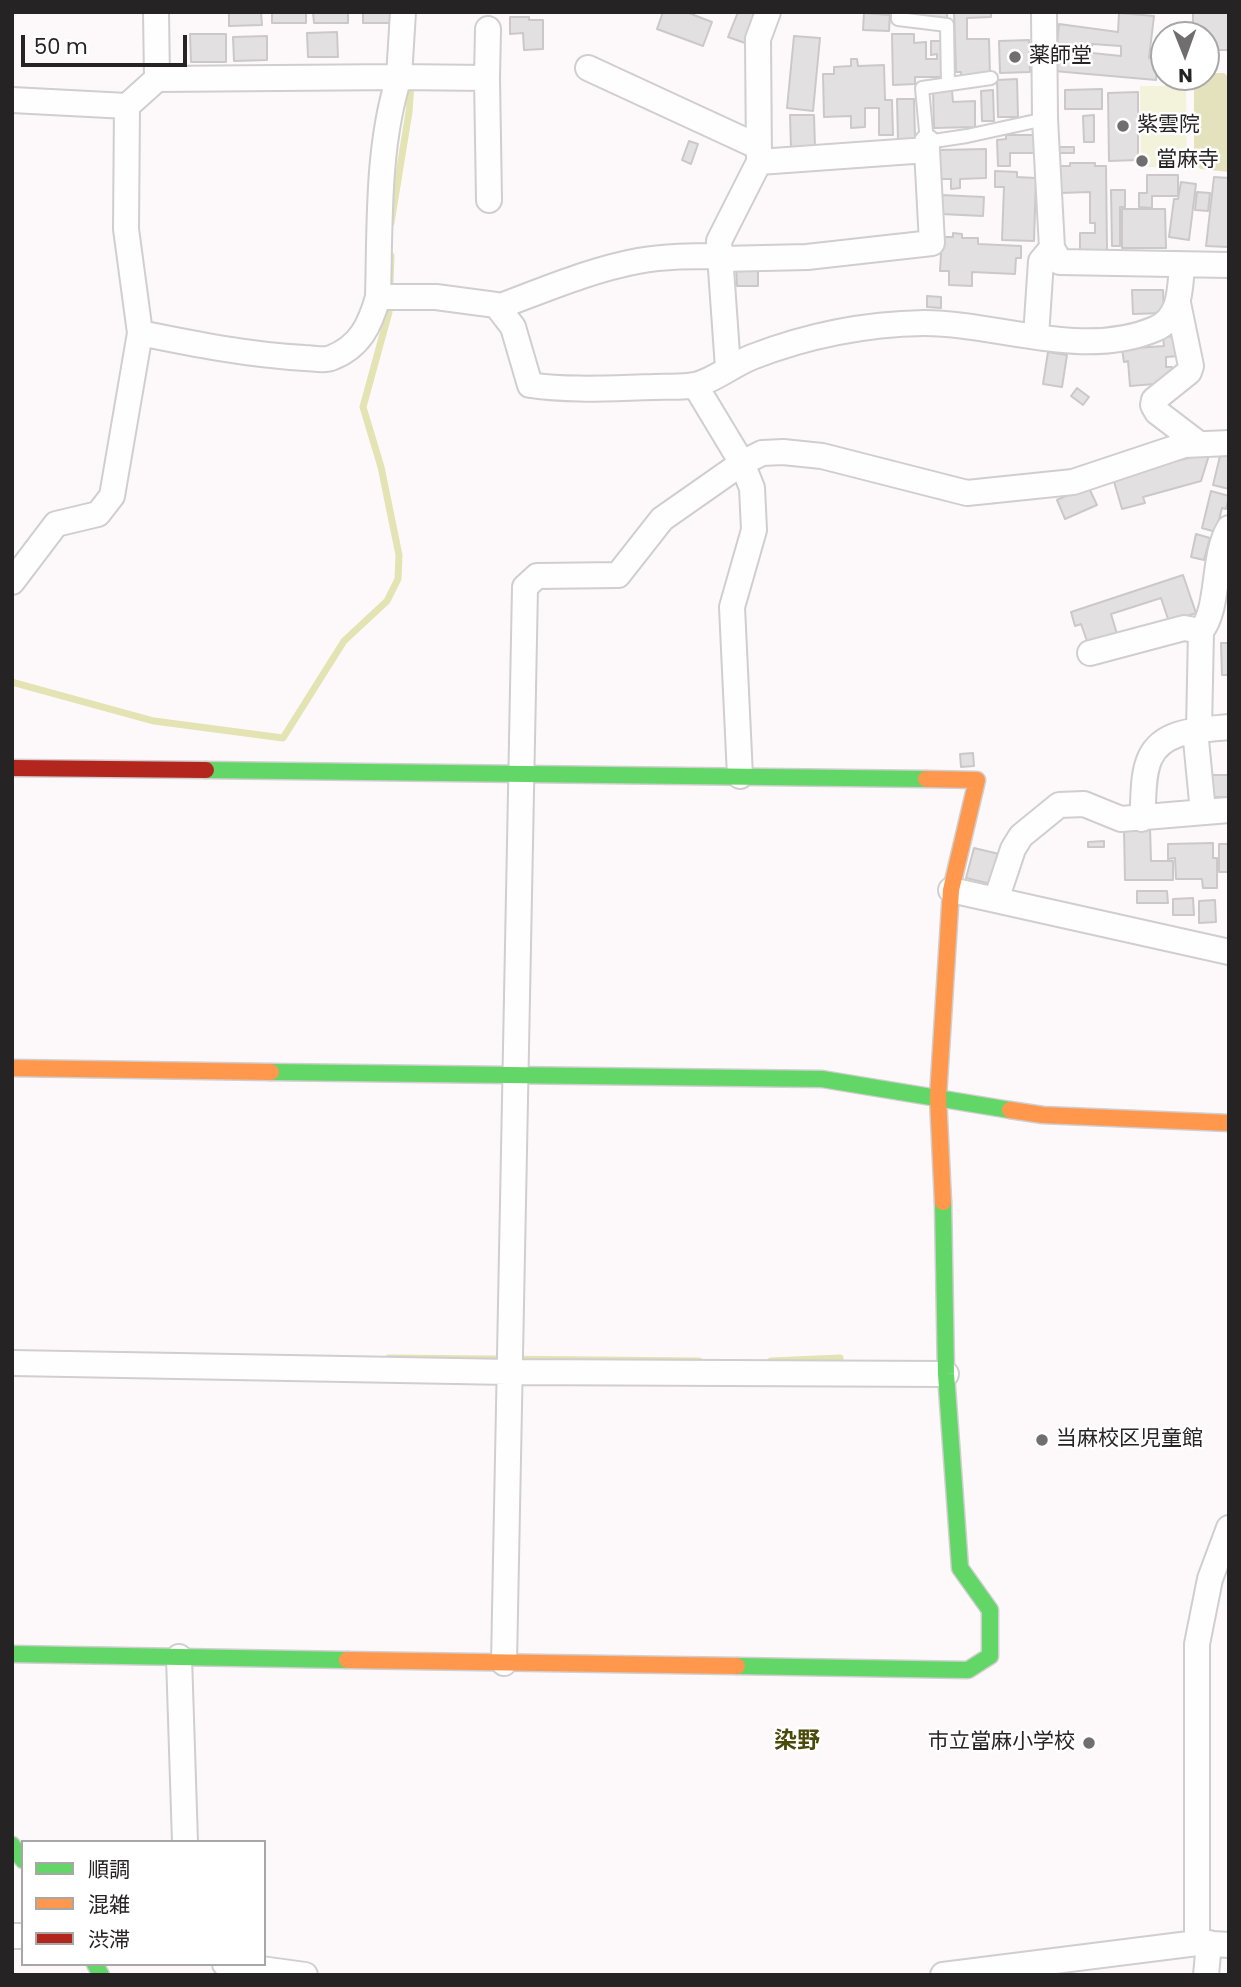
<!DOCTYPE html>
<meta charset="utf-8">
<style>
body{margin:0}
#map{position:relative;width:1241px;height:1987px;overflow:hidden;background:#fdf9fb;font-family:Poppins,"Noto Sans JP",sans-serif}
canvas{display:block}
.frame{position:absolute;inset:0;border:14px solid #262325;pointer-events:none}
.legend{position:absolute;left:21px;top:1840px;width:245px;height:126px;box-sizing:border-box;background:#fff;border:2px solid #a8a7a8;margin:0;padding:9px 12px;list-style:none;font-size:21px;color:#262325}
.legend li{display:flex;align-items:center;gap:14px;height:35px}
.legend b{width:35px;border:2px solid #a8a7a8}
.north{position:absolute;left:1150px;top:21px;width:70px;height:70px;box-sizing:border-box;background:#fff;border:2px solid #a8a7a8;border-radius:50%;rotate:179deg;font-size:19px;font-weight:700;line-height:28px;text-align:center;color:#262325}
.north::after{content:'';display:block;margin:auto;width:24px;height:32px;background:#716e70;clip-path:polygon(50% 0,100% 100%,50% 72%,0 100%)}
.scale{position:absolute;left:21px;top:35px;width:166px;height:32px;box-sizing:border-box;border:4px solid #262325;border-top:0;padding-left:9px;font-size:21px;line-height:24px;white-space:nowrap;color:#262325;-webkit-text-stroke:5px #fff;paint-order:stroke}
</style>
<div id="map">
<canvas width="1241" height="1987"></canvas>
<div class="frame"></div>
<ul class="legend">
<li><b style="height:9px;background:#63d668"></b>順調</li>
<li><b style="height:9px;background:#ff974d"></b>混雑</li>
<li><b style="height:9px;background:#b3261e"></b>渋滞</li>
</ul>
<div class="north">N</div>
<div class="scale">50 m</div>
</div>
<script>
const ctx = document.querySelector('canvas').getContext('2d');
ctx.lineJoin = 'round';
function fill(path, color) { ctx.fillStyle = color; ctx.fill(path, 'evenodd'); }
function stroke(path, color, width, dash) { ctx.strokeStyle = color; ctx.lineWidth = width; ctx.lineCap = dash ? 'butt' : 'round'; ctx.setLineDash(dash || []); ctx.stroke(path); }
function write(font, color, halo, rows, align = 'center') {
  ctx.font = font + ' Poppins,"Noto Sans JP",sans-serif'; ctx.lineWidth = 5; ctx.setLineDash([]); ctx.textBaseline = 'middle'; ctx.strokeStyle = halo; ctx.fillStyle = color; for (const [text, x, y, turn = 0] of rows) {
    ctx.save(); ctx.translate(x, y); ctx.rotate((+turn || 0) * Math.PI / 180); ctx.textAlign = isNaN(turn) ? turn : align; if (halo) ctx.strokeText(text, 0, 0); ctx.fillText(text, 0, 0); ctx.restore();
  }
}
fill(new Path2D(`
 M1140 86H1186L1187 167H1141Z`), '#f3f2db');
fill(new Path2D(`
 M1206 73H1224L1229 77V172L1200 169 1194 161V77H1206Z`), '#e4e2bd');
stroke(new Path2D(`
 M391 223 409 112 411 83
 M12 682 154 721 283 738 344 641 387 601 398 579 399 555 381 467 363 407 389 312 391 256
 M389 1358 699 1361
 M771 1361 840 1358`), '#e4e3b3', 7);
const building = new Path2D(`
 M229 12H261L262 25 229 26Z
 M272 12H306V23H272Z
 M313 12H348V23H314Z
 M363 12H393L394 23H363Z
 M663 12H686L712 22 703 46 657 29Z
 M738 12H756L745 43 728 37Z
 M906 12H947V22L906 16Z
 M954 12H991V17L967 18V39H989L990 75H961V72H956Z
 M1193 12H1229V50H1216V64H1206V35H1193Z
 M864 13 890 15 889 31 863 30Z
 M1119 13 1154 16 1149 58 1158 59 1156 80 1054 71 1059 24 1118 32ZM1092 44 1121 46V56L1092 53Z
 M510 17H529V20H543V49L524 50 523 33 510 34Z
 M337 32 338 57H308L307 33Z
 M190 34H226V62H191Z
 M892 34H914V43L926 42V59H937V54L931 55V41H941V77H915V84L893 85Z
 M267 36V60L234 61 233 37Z
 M794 36 820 38 813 111 787 108Z
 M1029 40 1030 72 1000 73 999 41Z
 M851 59H857L858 66 884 65 885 100H892L893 135H879V108H865V127L851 128V116L824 117 823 74H834V67L851 66Z
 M1017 79 1018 117H998L997 80Z
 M1102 89V109H1065V90Z
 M993 90 994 121H982L981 91Z
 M933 91H952L953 102 975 101V127L934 128Z
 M1138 92V160L1109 161 1108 93Z
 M897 99H914L915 140H898Z
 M790 115H814L815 148 791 149Z
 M1094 115V142H1084L1083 116Z
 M1006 135H1035V153H1010V166H998L997 140 1006 139Z
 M689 141 698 144 691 164 682 160Z
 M1058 147H1074V153H1058Z
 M986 149V178L960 179V188L951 189V179H940L939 150Z
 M1070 163H1095V166H1106L1107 251H1080V233H1095V223H1090V192L1060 193V166H1070Z
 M995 171 1017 172V177L1036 178 1034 241 1002 240 1004 187H995Z
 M1147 175H1178V196H1152V208L1139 207V193H1147Z
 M1214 177 1229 178 1228 247 1206 246Z
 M1181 182 1196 184 1189 240 1169 237 1174 199H1178Z
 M1111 190H1125V207H1120V246H1112Z
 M1197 192 1210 193 1208 211 1195 210Z
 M941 195 984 197 983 216 941 214Z
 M1122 209H1165L1166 248H1122Z
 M953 233 962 234V238H978V244L1021 246V258H1016L1015 274 972 272V286L949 285V271H940L942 237H953Z
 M758 265V286H737L736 266Z
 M1132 290H1163L1164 313 1133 314Z
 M927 296 941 297V308L927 307Z
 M1179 336 1180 356 1166 357V367H1172L1173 378 1167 383 1130 386 1128 361 1124 362 1122 349 1164 346 1163 337Z
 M1048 352 1067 355 1062 387 1043 384Z
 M1077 388 1089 397 1083 405 1071 396Z
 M1210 452 1201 481 1143 497 1145 503 1122 509 1113 478Z
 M1221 452 1229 454V489L1213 485Z
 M1088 486 1097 505 1065 519 1057 500Z
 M1211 491 1229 496 1226 509 1222 508 1216 532 1202 528Z
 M1196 534 1210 538 1204 560 1191 557Z
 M1183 575 1196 613 1169 622 1161 598 1111 614 1117 634 1088 644 1081 624 1075 626 1071 612Z
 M1221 643H1229V675H1222Z
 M973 753 974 766 961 767 960 754Z
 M1208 775H1229V797H1209Z
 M1150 827 1151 861H1173V880H1125L1124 828Z
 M1104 841V847H1088V842Z
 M1213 843V858H1217V888H1203L1202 879H1176L1175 858 1168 859V844Z
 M1219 844H1229V872H1219Z
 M974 848 999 854 991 884 966 878Z
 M1137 891H1167L1168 903H1137Z
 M1193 898 1194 915H1173V899Z
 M1215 900 1216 922 1199 923V901Z`);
fill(building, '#e3e0e2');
stroke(building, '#ccc8ca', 2);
const lane = new Path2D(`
 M898 12V19L947 25 948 84
 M991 78 922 88 927 142 967 136 1045 119`);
const street = new Path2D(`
 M156 12 157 79
 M1044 12 1045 119 1052 248 1060 262 1229 265
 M588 68 759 147
 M487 78 488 29
 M12 100 127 106 157 79 399 77 403 12
 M759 162 927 150V142
 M721 259 807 257 932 243 927 150
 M378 297C380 224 377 147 399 77L487 78 489 200
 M1178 303 1191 366 1189 372 1154 400 1153 405 1157 412 1199 444
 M498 307C544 290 590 270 638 261 665 256 693 256 720 256
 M140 333C194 344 249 355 305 358 313 358 324 361 331 358 360 347 370 325 378 297H436L496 305 513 327 530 385C571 391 611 388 653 387 666 386 682 388 695 385 713 381 734 364 752 357 806 336 865 324 924 323 998 323 1082 360 1155 329 1181 318 1180 289 1182 265
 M1036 336 1041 261 1052 248
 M728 368 719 241 759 162 758 39 768 12
 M695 385 742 463 752 488 754 530 732 607 740 776
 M12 582 56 524 98 514 112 496 140 333 126 229 127 106
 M1090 653 1184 628 1201 631
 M1195 730 1203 812
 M1199 730 1201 631C1220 608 1212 557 1229 528
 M1142 819C1144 800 1142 775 1150 758 1163 729 1202 730 1229 727
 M951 890 1229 952
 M996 900 1013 849 1021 836 1059 805 1084 804 1121 819 1229 810
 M12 1363 510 1372 946 1374
 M179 1657 185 1842
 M504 1663 525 587 537 576 618 575 662 519 742 463 762 453 783 452 822 456 967 493 1073 482 1184 445 1229 443
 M12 1936H23
 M1197 1943V1644L1210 1579 1229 1528
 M225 1964 305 1975
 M943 1975 1197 1943 1229 1945
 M1206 1975 1209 1943`);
const fast = new Path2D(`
 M206 770 926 779
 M271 1072 822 1079 1010 1110
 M12 1654 347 1660
 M737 1666 968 1670 990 1656V1610L960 1568 946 1374 943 1202
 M12 1845 23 1860
 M95 1964 101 1975`);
const slow = new Path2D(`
 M926 779 977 780 951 890 938 1097 943 1202
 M12 1068 271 1072
 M1010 1110 1043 1115 1229 1123
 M347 1660 737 1666`);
const jam = new Path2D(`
 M12 768 206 770`);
stroke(lane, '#d0cecf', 16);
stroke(street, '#d0cecf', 28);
stroke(fast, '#d0cecf', 19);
stroke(slow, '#d0cecf', 19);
stroke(jam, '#d0cecf', 19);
stroke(lane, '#fffefe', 12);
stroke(street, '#fffefe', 24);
stroke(fast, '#63d668', 16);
stroke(slow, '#ff974d', 16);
stroke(jam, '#b3261e', 16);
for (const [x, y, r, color] of [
 [1015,57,7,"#716e70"],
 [1123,126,7,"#716e70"],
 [1142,161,7,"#716e70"],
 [1042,1440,7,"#716e70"],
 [1089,1743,7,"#716e70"]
]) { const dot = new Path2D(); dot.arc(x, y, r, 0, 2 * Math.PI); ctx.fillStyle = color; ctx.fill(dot); stroke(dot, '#fff', 2.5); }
write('21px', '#262325', '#fff', [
 ["薬師堂",1029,57],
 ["紫雲院",1137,126],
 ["當麻寺",1156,161],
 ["当麻校区児童館",1056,1440],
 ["市立當麻小学校",1075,1743,"right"]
], 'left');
write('bold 23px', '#4b4a0a', '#fff', [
 ["染野",797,1742]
]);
</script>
